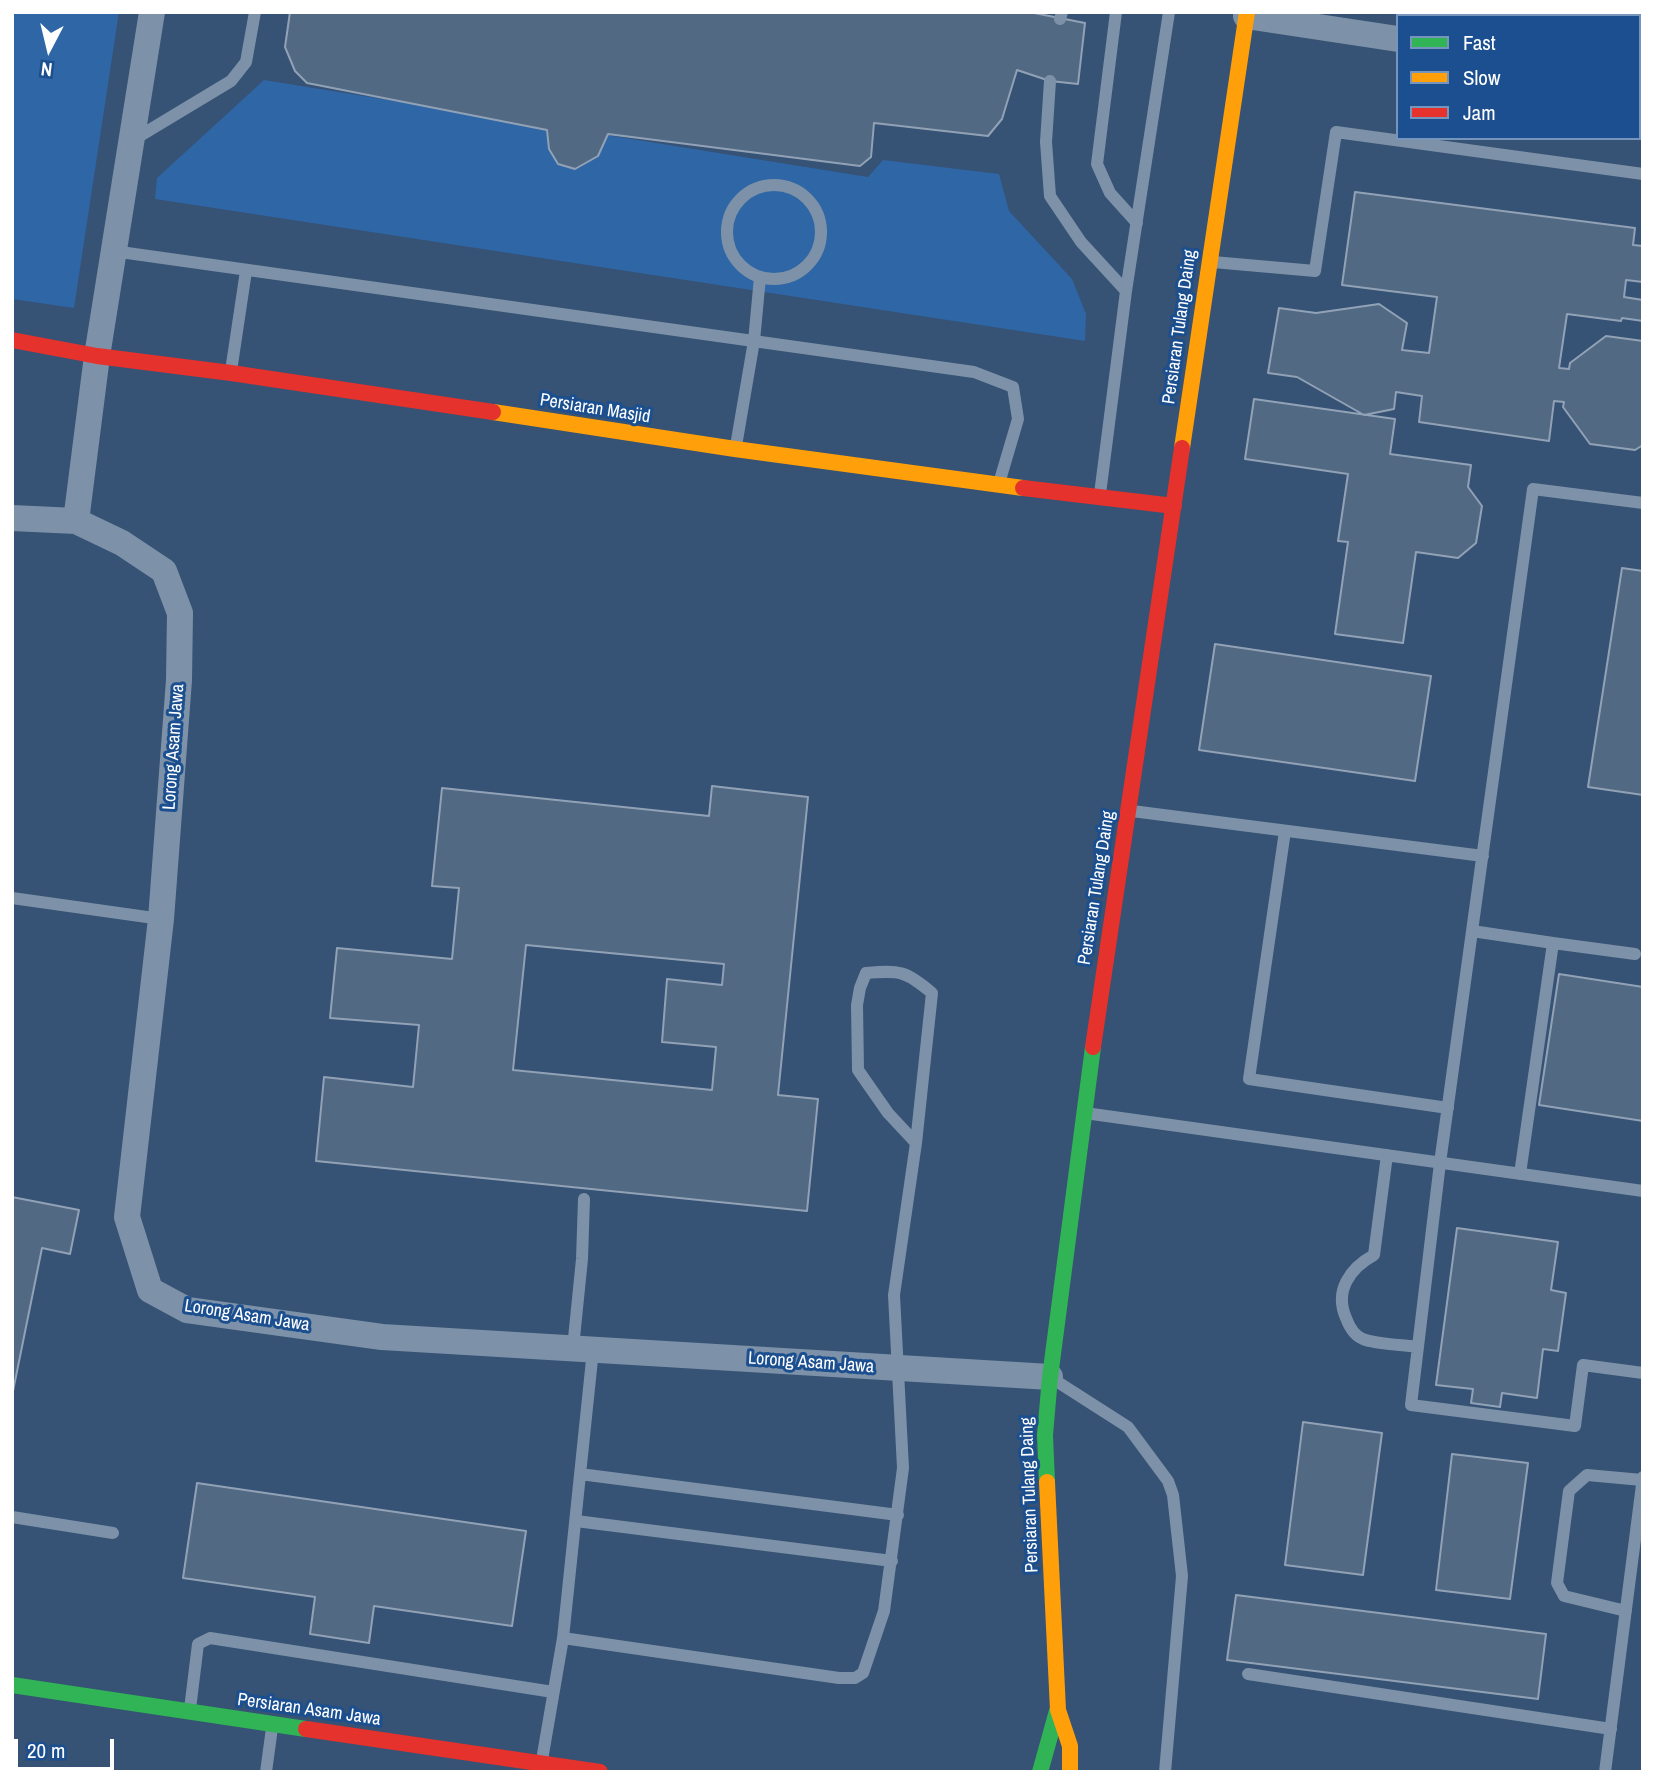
<!DOCTYPE html>
<style>
body{margin:0}
#map{position:relative;width:1655px;height:1784px;overflow:hidden;background:#365274;font-family:"Archivo Narrow",sans-serif}
canvas{display:block}
.frame{position:absolute;inset:0;border:14px solid #fff;pointer-events:none}
.legend{position:absolute;left:1396px;top:14px;width:245px;height:126px;box-sizing:border-box;background:#1b4f8f;border:2px solid #7695bc;margin:0;padding:9px 12px;list-style:none;font-size:21px;color:#fff}
.legend li{display:flex;align-items:center;gap:14px;height:35px}
.legend b{width:35px;border:2px solid #7695bc}
.north{position:absolute;left:14px;top:14px;width:70px;height:70px;-webkit-text-stroke:5px #1b4f8f;paint-order:stroke;rotate:187deg;font-size:19px;font-weight:700;line-height:28px;text-align:center;color:#fff}
.north::after{content:'';display:block;margin:auto;width:24px;height:32px;background:#fff;clip-path:polygon(50% 0,100% 100%,50% 72%,0 100%)}
.scale{position:absolute;left:14px;top:1739px;width:100px;height:32px;box-sizing:border-box;border:4px solid #fff;border-top:0;padding-left:9px;font-size:21px;line-height:24px;white-space:nowrap;color:#fff;-webkit-text-stroke:5px #1b4f8f;paint-order:stroke}
</style>
<div id="map">
<canvas width="1655" height="1784"></canvas>
<div class="frame"></div>
<ul class="legend">
<li><b style="height:9px;background:#30b455"></b>Fast</li>
<li><b style="height:9px;background:#ff9f0a"></b>Slow</li>
<li><b style="height:9px;background:#e5322d"></b>Jam</li>
</ul>
<div class="north">N</div>
<div class="scale">20 m</div>
</div>
<script>
const ctx = document.querySelector('canvas').getContext('2d');
ctx.lineJoin = 'round';
function fill(path, color) { ctx.fillStyle = color; ctx.fill(path, 'evenodd'); }
function stroke(path, color, width, dash) { ctx.strokeStyle = color; ctx.lineWidth = width; ctx.lineCap = dash ? 'butt' : 'round'; ctx.setLineDash(dash || []); ctx.stroke(path); }
function write(font, color, halo, rows, align = 'center') {
  ctx.font = font + ' "Archivo Narrow",sans-serif'; ctx.lineWidth = 6; ctx.setLineDash([]); ctx.textBaseline = 'middle'; ctx.strokeStyle = halo; ctx.fillStyle = color; for (const [text, x, y, turn = 0] of rows) {
    ctx.save(); ctx.translate(x, y); ctx.rotate((+turn || 0) * Math.PI / 180); ctx.textAlign = isNaN(turn) ? turn : align; if (halo) ctx.strokeText(text, 0, 0); ctx.fillText(text, 0, 0); ctx.restore();
  }
}
fill(new Path2D(`
 M12 12H119L74 308 12 299Z
 M264 80 868 177 883 160 999 174 1009 211 1072 279 1086 314 1085 341 155 199 157 178Z`), '#2f66a5');
const building = new Path2D(`
 M290 12H1029L1085 23 1078 84 1050 81 1017 70 1002 119 988 136 874 123 871 157 860 166 608 134 598 156 575 169 558 164 549 149 547 130 307 83 295 71 285 47Z
 M1462 12H1643V40L1639 39V16H1485Z
 M1355 192 1635 228 1633 245 1643 246V282L1626 280 1624 297 1643 300V321L1622 318 1621 321 1567 314 1559 368 1569 369 1570 363 1606 336 1643 341V445L1635 450 1590 444 1563 407 1564 402 1554 401 1549 441 1419 422 1422 396 1396 392 1394 409 1364 415 1297 377 1268 373 1279 308 1316 313 1379 304 1407 323 1402 350 1429 353 1437 297 1342 285Z
 M1254 399 1395 419 1390 454 1471 465 1468 487 1482 506 1476 543 1458 558 1416 552 1403 643 1335 634 1348 542 1338 541 1348 474 1245 459Z
 M1622 568 1643 571V795L1588 787Z
 M1215 644 1431 676 1415 781 1199 750Z
 M712 786 808 797 778 1095 818 1099 807 1211 316 1161 324 1077 413 1087 419 1025 330 1018 337 948 452 959 459 888 432 886 442 788 709 816ZM526 945 724 964 722 985 667 979 662 1042 716 1047 712 1090 513 1070Z
 M1559 974 1643 987V1121L1539 1105Z
 M12 1197 79 1210 70 1254 42 1248 12 1396Z
 M1457 1228 1558 1242 1551 1290 1566 1293 1558 1351 1543 1349 1537 1398 1502 1393 1500 1407 1471 1403 1473 1389 1436 1385Z
 M1303 1422 1382 1433 1363 1575 1285 1565Z
 M1452 1454 1528 1463 1510 1599 1436 1590Z
 M197 1483 526 1531 512 1626 374 1606 369 1643 310 1634 315 1597 183 1578Z
 M1236 1595 1546 1634 1538 1699 1227 1660Z`);
fill(building, '#526984');
stroke(building, '#92a2b6', 2);
stroke(new Path2D(`
 M1116 12 1097 164 1110 193 1137 223
 M1060 19 1062 12
 M1050 81 1046 142 1050 196 1081 242 1126 291
 M133 140 231 81 246 62 255 12
 M727 232a47 47 0 1 1 94 0a47 47 0 1 1-94 0Z
 M113 251 974 372 1013 387 1018 419 1000 480
 M1213 262 1315 271 1336 132 1643 174
 M231 371 246 271
 M736 446 754 341 760 277
 M1100 494 1126 291 1169 12
 M1643 503 1533 489 1440 1163 1411 1405 1575 1426 1583 1365 1643 1373
 M1132 811 1483 856
 M1285 831 1249 1079 1448 1108
 M12 898 161 919
 M1472 931 1553 943
 M1085 1113 1643 1191
 M1387 1155 1374 1255C1350 1268 1334 1291 1346 1318 1349 1326 1355 1336 1363 1339 1374 1344 1404 1345 1418 1347
 M1520 1174 1553 943 1635 954
 M573 1348 582 1259 584 1199
 M1053 1379 1128 1427 1168 1481 1173 1495 1182 1576 1165 1772
 M580 1474 898 1515
 M12 1517 113 1533
 M576 1521 892 1561
 M1626 1611 1564 1596 1557 1583 1569 1491 1587 1475 1642 1480
 M563 1638 593 1350
 M1248 1674 1611 1729
 M190 1709 198 1644 210 1638 553 1692
 M542 1760 563 1638 839 1678H855L863 1673 884 1611 903 1468 894 1295 916 1143 888 1113 858 1070 857 1005 860 988 866 973C900 970 906 971 932 993L916 1143
 M266 1772 272 1728
 M1605 1772 1643 1477`), '#7d92a8', 12);
stroke(new Path2D(`
 M152 12 97 356 76 521 122 543 164 571 180 613 179 680 161 919 127 1217 150 1290 187 1310 382 1337 1050 1377
 M1246 16 1398 39
 M1639 75H1643
 M12 518 76 521`), '#7d92a8', 26);
stroke(new Path2D(`
 M1047 1482 1045 1435 1050 1377 1093 1047
 M12 1685 306 1729
 M1040 1772 1057 1711`), '#30b455', 16);
stroke(new Path2D(`
 M493 412 735 449 1023 488
 M1182 448 1247 12
 M1047 1482 1058 1710 1070 1746V1772`), '#ff9f0a', 16);
stroke(new Path2D(`
 M12 340 97 356 231 373 493 412
 M1023 488 1174 506
 M1093 1047 1182 448
 M306 1729 600 1772`), '#e5322d', 16);
write('18px', '#fff', '#1b4f8f', [
 ["Persiaran Tulang Daing",1180,327,-82],
 ["Persiaran Masjid",595,409,9],
 ["Lorong Asam Jawa",174,747,-86],
 ["Persiaran Tulang Daing",1097,888,-81],
 ["Lorong Asam Jawa",247,1316,9],
 ["Lorong Asam Jawa",811,1363,4],
 ["Persiaran Tulang Daing",1030,1495,-92],
 ["Persiaran Asam Jawa",309,1710,8]
]);
</script>
